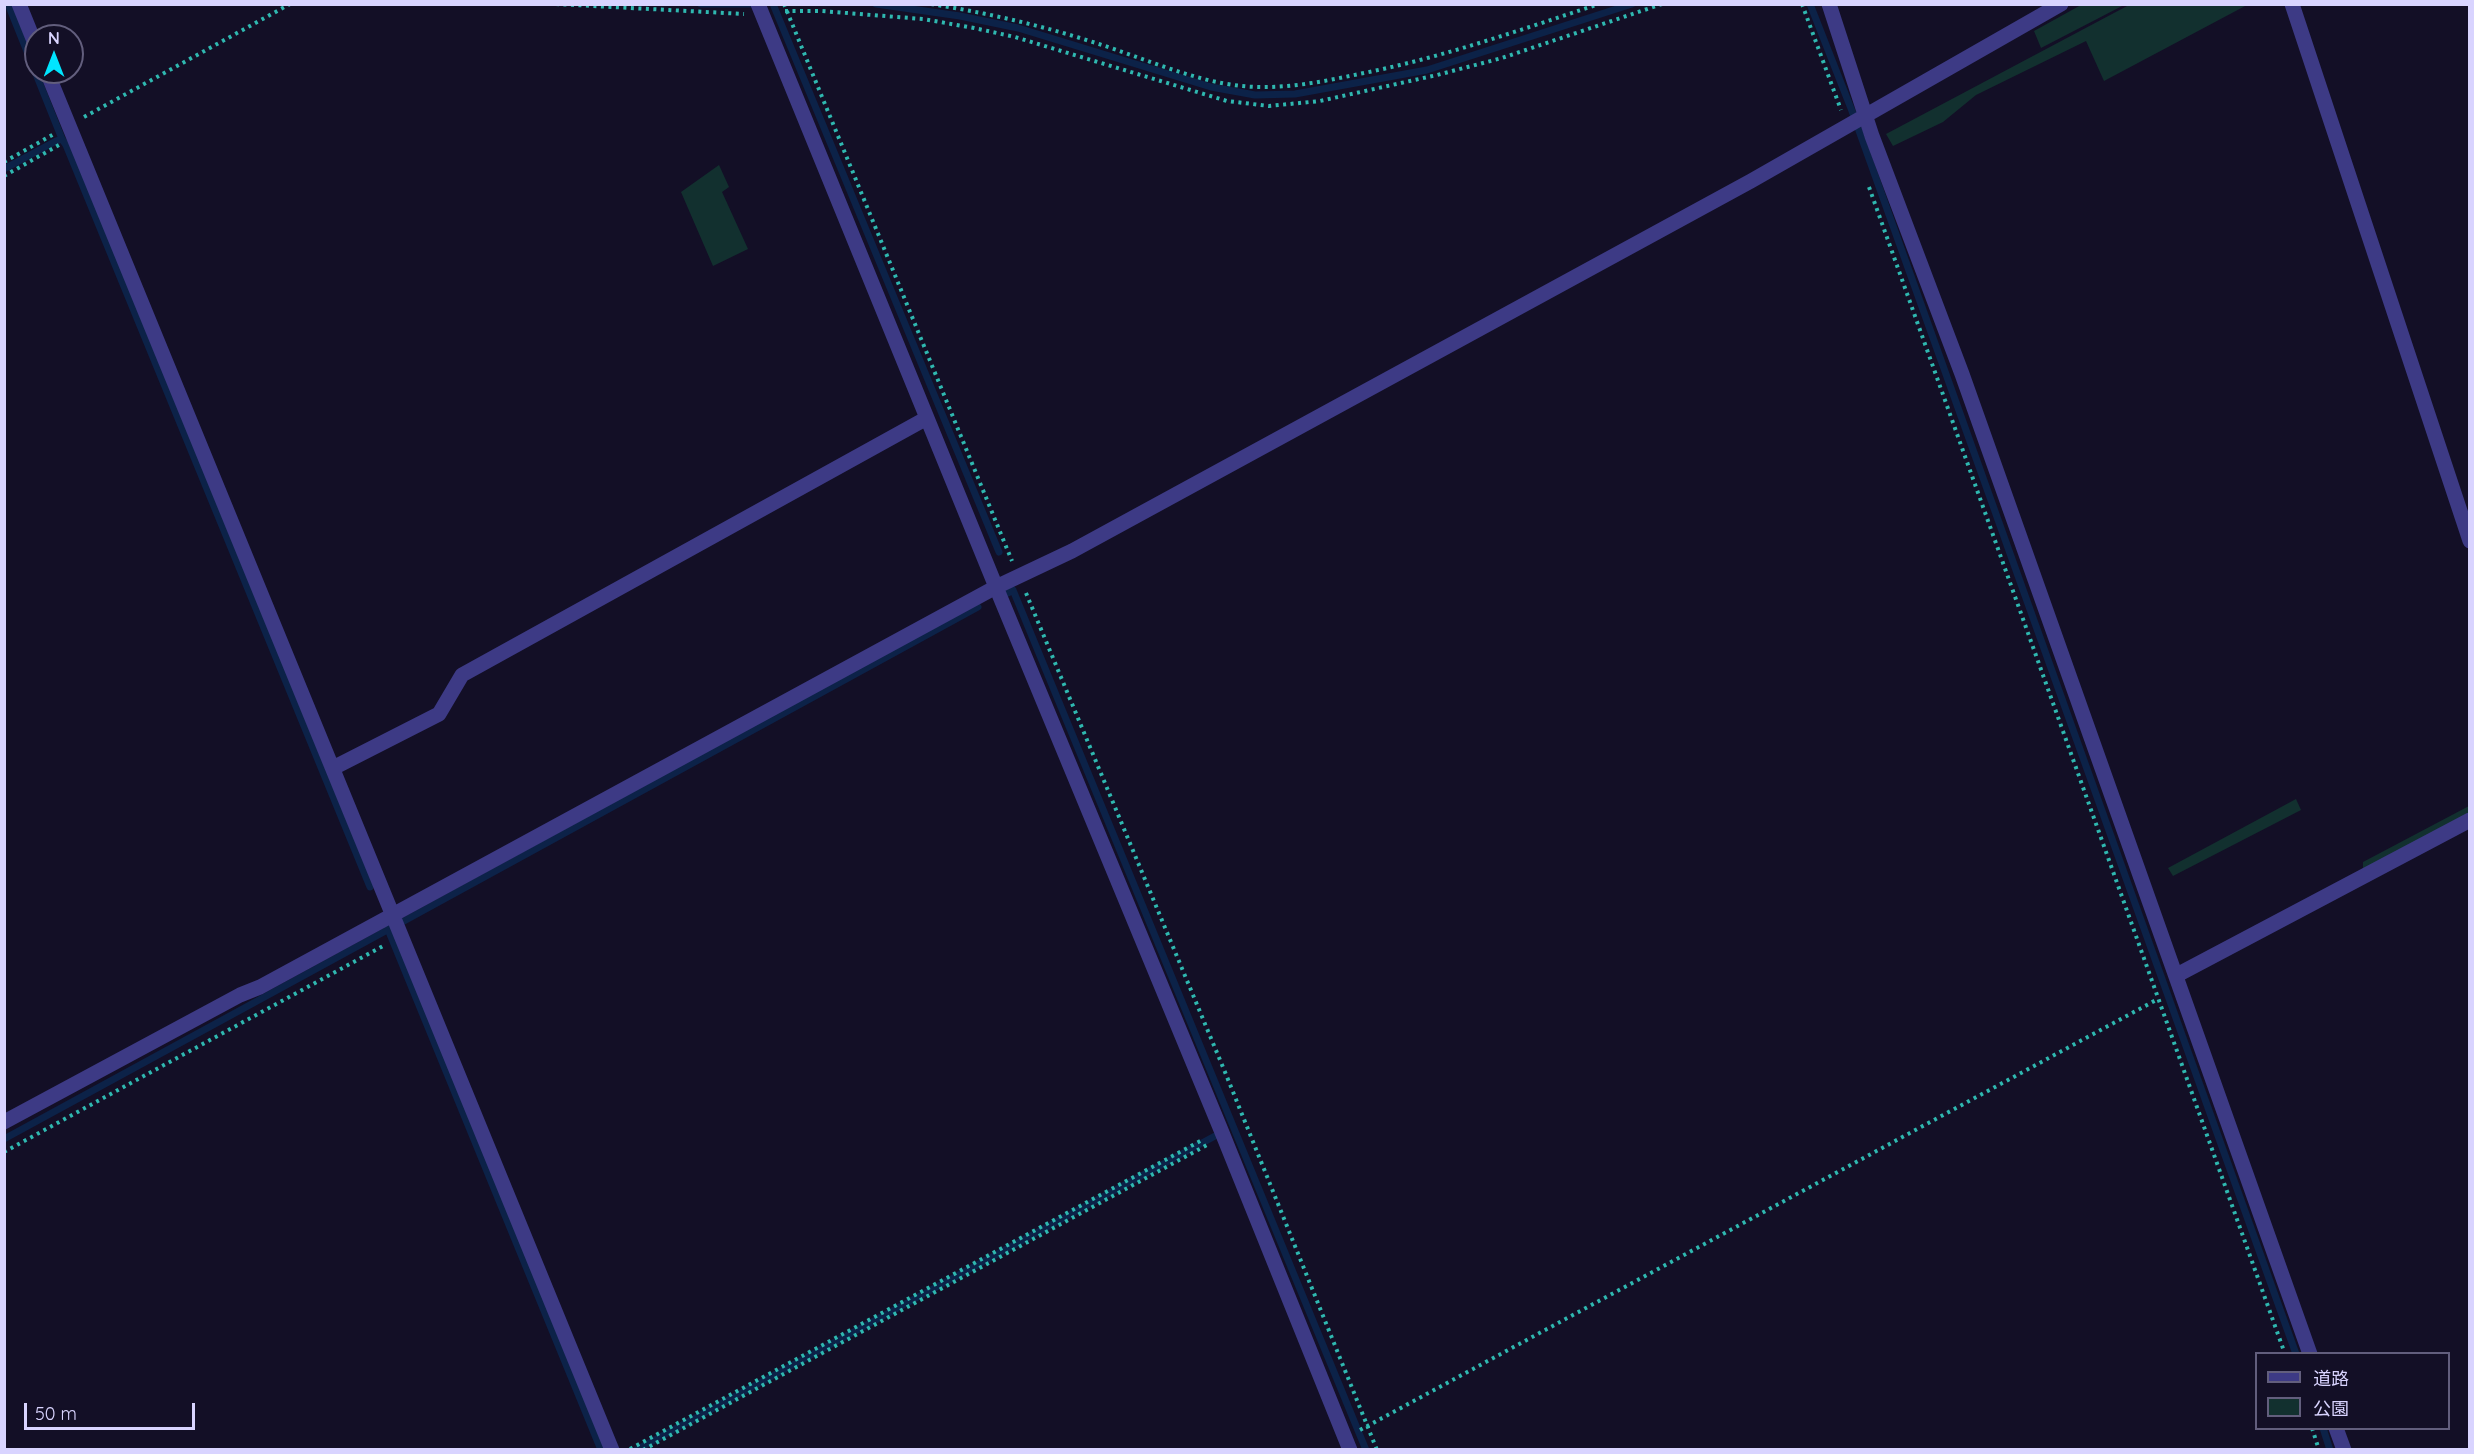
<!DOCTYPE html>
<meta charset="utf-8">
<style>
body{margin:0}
#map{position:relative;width:2474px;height:1454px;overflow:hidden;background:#130f26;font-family:Quicksand,"Noto Sans JP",sans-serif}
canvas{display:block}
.frame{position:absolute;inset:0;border:6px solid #d9d4ff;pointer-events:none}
.legend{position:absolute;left:2255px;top:1352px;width:195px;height:78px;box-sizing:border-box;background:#130f26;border:2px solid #625e7d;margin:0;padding:8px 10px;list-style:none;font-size:18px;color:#d9d4ff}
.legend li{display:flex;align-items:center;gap:12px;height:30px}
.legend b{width:30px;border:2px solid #625e7d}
.north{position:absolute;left:24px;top:24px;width:60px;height:60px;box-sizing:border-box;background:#130f26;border:2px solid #625e7d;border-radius:50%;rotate:0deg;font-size:16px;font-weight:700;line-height:24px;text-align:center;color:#d9d4ff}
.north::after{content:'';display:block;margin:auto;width:21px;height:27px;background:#00e5ff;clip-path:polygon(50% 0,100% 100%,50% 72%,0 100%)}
.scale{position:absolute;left:24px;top:1403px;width:171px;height:27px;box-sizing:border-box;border:3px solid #d9d4ff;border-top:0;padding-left:8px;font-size:18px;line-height:21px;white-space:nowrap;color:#d9d4ff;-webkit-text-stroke:4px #130f26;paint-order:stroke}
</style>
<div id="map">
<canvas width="2474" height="1454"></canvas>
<div class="frame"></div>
<ul class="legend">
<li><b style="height:8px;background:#3d3a85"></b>道路</li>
<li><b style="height:16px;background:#12302f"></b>公園</li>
</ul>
<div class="north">N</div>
<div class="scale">50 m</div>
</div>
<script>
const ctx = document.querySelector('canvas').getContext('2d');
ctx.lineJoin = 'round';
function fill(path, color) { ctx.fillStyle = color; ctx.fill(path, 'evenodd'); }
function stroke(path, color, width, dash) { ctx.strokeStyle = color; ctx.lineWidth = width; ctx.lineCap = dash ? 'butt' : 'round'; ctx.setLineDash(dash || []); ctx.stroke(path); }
fill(new Path2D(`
 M2081 5H2124L2041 48 2034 31Z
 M2129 5H2247L2104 81 2086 41 1976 95 1943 122 1893 146 1886 134Z
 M719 165 729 187 722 192 748 249 713 266 681 192Z
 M2296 799 2301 810 2173 876 2168 868Z
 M2469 806V816L2363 872V862Z`), '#12302f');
stroke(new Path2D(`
 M8 4 62 139
 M701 4H751
 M773 4 999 552
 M876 4 960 16 1018 28 1211 87 1255 95 1295 94 1427 70 1632 4
 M1810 4 1852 111 2296 1354
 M4 169 56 141 62 139 66 145 370 887
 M1008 593 1013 590 1366 1450
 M404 921 978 607
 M387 927 601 1450
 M4 1139 391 928
 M2323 1428 2330 1450
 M636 1450 1215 1136`), '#0c2248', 7);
stroke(new Path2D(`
 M556 4 744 14
 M784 4 1012 561
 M931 4C988 13 1044 26 1099 44 1143 58 1197 82 1242 86 1282 90 1321 82 1359 74 1441 58 1520 30 1599 4
 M1802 4 1841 110
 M785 11H821L923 19 974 28 1015 37 1227 101 1269 106 1320 101 1437 75 1502 58 1662 4
 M84 117 290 4
 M4 162 54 134
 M4 176 59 145
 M1869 187 2285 1354
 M1026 593 1225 1072 1377 1450
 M4 1152 383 946 386 947
 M2312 1428 2319 1450
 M1360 1430 2158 999
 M630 1449 1204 1139
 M643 1450 1207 1145`), '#2fb8b0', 4, [3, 4.5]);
stroke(new Path2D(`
 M19 4 36 46
 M758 4 996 587 1221 1130 1350 1450
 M1829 4 1872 136 1962 374 2310 1354
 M2292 4 2470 541
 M47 72 612 1450
 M333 768 439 714 462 675 927 418
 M2177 975 2470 820
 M4 1122 240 995 260 987 996 587 1072 551 1751 181 2061 4
 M2336 1428 2344 1450`), '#3d3a85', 15);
</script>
